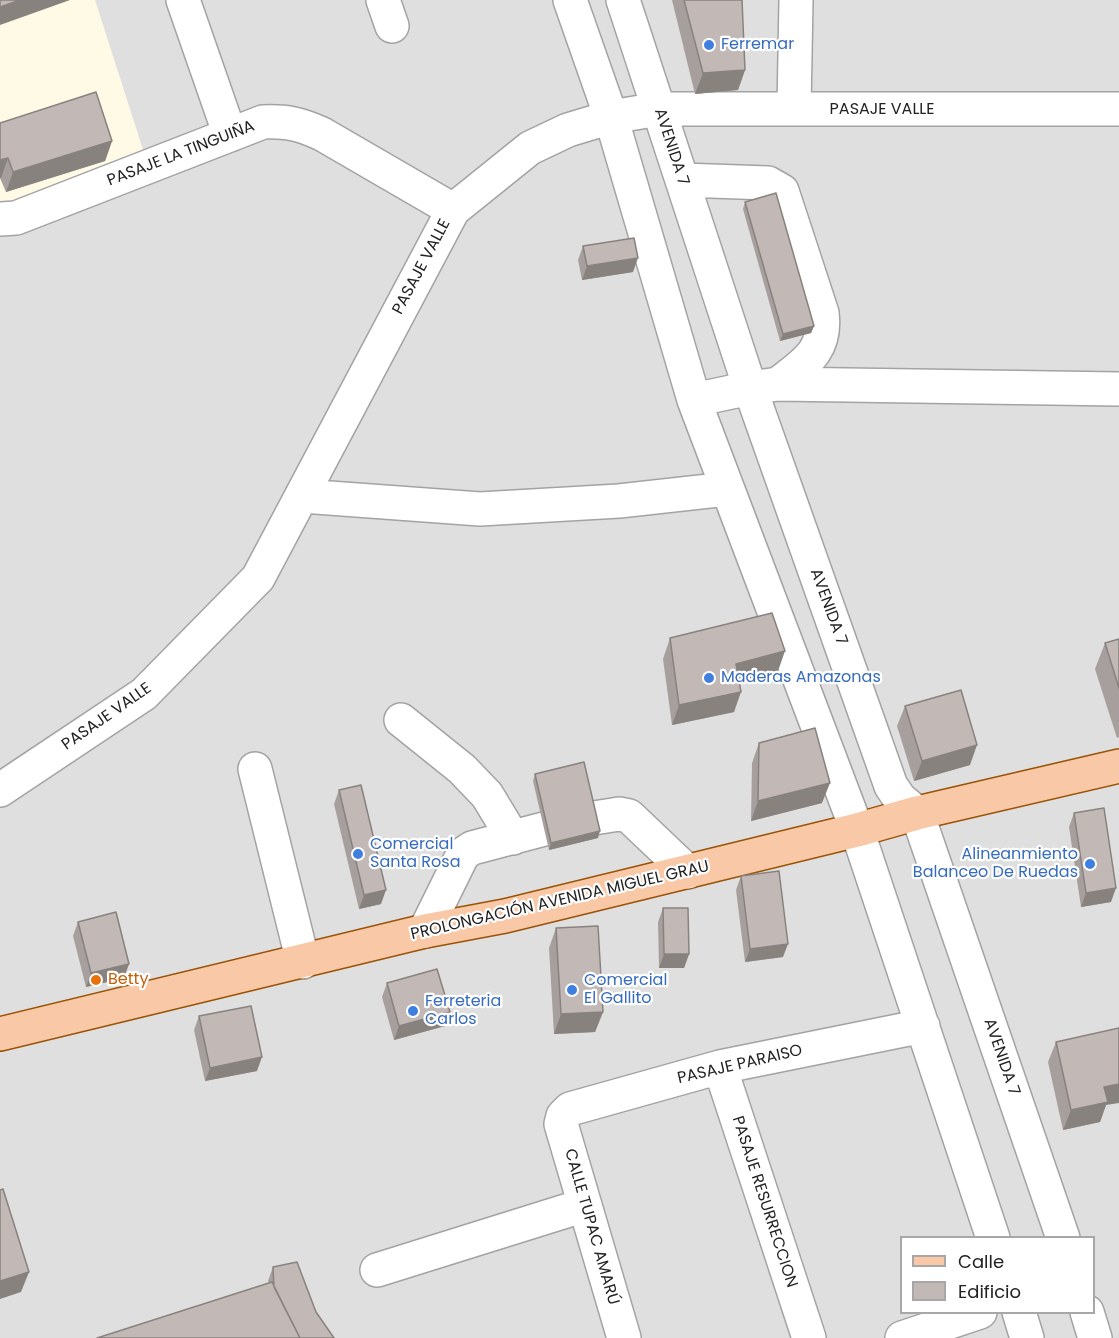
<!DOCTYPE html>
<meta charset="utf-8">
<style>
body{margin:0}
#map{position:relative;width:1119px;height:1338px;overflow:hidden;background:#f2eee9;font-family:Poppins,sans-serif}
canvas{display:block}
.legend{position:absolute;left:900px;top:1236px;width:195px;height:78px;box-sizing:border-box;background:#fff;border:2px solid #a7a7a7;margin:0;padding:8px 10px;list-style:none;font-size:18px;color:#222}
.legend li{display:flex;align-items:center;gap:12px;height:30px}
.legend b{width:30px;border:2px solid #a7a7a7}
</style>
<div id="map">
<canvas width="1119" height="1338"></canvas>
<ul class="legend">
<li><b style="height:8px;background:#f9c9a7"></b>Calle</li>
<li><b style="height:16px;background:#c2b9b6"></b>Edificio</li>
</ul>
</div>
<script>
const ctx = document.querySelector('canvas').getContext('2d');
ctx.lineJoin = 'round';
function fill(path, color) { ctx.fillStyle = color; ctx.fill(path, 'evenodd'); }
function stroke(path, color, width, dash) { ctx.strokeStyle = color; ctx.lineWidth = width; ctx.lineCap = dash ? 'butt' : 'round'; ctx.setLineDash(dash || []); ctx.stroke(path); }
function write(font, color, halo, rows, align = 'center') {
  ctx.font = font + ' Poppins,sans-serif'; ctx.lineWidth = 4.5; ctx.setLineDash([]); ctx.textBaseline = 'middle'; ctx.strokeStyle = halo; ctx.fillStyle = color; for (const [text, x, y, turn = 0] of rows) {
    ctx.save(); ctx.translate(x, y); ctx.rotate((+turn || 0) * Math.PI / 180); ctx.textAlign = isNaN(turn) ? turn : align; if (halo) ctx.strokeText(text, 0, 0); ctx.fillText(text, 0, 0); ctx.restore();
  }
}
fill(new Path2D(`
 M0 0H1119V1338H0ZM902 1238H1094V1312H902Z`), '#e0dfdf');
fill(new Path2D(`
 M0 0H95L146 159 0 205Z`), '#fefae6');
const minor = new Path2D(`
 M183 0 230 135
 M383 0 392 26
 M570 0 611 117 694 400 857 830 993 1238
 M623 0 750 388 891 786 900 799 917 813 1063 1238
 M794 109 796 0
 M682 180 768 183 782 191 822 313C827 351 805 363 778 384
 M0 219 16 218 263 122C287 121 300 124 322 134L453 210
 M694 400 750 388 778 384 1119 389
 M302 496 480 509 619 501 727 489
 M401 720 462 769 487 795 513 838
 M255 769 303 962
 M0 790 144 694 258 578 453 210 530 148 568 130 611 117 659 109H1119
 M594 818 619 814 629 816 688 872
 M425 931 463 854 472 848 544 829
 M720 1067 809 1338
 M377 1270 585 1205
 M1019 1312 1027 1338
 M1087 1312 1095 1338
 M624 1338 561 1124 563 1116 570 1109 720 1067 923 1026
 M902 1338 980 1312`);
const major = new Path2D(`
 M0 1034 425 931 505 916 857 830 917 813 1119 766`);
stroke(minor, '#a3a3a3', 36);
stroke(major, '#9a5306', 36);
stroke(minor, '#fff', 33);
stroke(major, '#f9c9a7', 33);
fill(new Path2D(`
 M672 0H742L745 70 738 90 695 94Z
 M0 123 112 141 105 161 6 192 0 178Z
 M745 202 814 326 811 333 780 341 743 209Z
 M583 246 633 272 582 280 578 260Z
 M670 638 778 671 739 681 734 712 672 725 663 659Z
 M1119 639V737L1117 738 1095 669 1105 643Z
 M905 706 970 765 914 781 897 726Z
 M759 743 822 803 751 821 752 763Z
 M535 774 598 838 549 850 533 781Z
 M339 790 381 904 359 909 334 804Z
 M1074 813 1111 902 1081 907 1069 827Z
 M741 876 783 957 745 962 736 890Z
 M663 908 689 954 684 968H659L658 922Z
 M78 922 124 978 86 987 73 936Z
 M556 928 603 1012 595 1032 554 1034 549 948Z
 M387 983 445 1026 394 1040 382 997Z
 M199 1016 257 1071 205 1081 194 1030Z
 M1056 1042 1106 1105 1100 1122 1063 1130 1048 1062Z
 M273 1267 316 1312 269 1283 268 1281Z`), '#a79f9d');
fill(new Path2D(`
 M20 0H70L0 25V7Z
 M745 70 738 90 695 94 703 73Z
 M112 141 105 161 6 192 13 172Z
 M8 158 1 178H0V160Z
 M638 258 633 272 582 280 587 266Z
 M814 326 811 333 780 341 783 334Z
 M785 651 778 671 729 684 736 664Z
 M741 692 734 712 672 725 679 705Z
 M977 745 970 765 914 781 922 761Z
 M830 783 822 803 751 821 758 801Z
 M600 831 598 838 549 850 551 843Z
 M1116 888 1111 902 1081 907 1086 893Z
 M386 890 381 904 359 909 364 895Z
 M788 944 783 957 745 962 750 949Z
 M664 954H689L684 968H659Z
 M129 964 124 978 86 987 91 973Z
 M450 1012 445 1026 394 1040 399 1026Z
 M603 1012 595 1032 554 1034 561 1014Z
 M262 1057 257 1071 205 1081 210 1068Z
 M1119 1084V1103L1106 1105 1100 1122 1063 1130 1071 1110 1104 1087Z
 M29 1272 21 1292 0 1299V1281Z`), '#88827f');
const building = new Path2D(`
 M0 0H20L0 7Z
 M684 0H742L745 70 703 73Z
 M96 92 112 141 13 172 8 158 0 160V123Z
 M776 193 814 326 783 334 745 202Z
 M634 238 638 258 587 266 583 246Z
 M772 613 785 651 736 664 741 692 679 705 670 638Z
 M1119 639V688L1105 643Z
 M961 690 977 745 922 761 905 706Z
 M815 728 830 783 758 801 759 743Z
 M584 762 600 831 551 843 535 774Z
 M361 785 386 890 364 895 339 790Z
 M1104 808 1116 888 1086 893 1074 813Z
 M779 871 788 944 750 949 741 876Z
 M663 908H688L689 954H664Z
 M116 912 129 964 91 973 78 922Z
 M598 926 603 1012 561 1014 556 928Z
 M437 969 450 1012 399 1026 387 983Z
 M251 1006 262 1057 210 1068 199 1016Z
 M1119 1028V1084L1104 1087 1108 1102 1071 1110 1056 1042Z
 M3 1189 29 1272 0 1281V1190Z
 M297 1262 316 1312 334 1338H300L274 1287 273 1267Z
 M272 1282 300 1338H97Z`);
fill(building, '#c2b9b6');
stroke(building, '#88827f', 1.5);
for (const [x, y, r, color] of [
 [709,45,6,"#3f7fe0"],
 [709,678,6,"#3f7fe0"],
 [358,854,6,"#3f7fe0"],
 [1090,864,6,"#3f7fe0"],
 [96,980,6,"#e8710a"],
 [572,990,6,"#3f7fe0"],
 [413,1011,6,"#3f7fe0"]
]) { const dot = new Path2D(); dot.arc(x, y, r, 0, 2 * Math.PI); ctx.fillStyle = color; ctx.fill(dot); stroke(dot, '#fff', 2); }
write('16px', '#366cbe', '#fff', [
 ["Ferremar",721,45],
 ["Maderas Amazonas",721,678],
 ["Comercial",370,845],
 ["Santa Rosa",370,863],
 ["Alineanmiento",1078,855,"right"],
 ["Balanceo De Ruedas",1078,873,"right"],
 ["Comercial",584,981],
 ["El Gallito",584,999],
 ["Ferreteria",425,1002],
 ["Carlos",425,1020]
], 'left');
write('16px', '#222', '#fff', [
 ["PASAJE VALLE",882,110],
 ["AVENIDA 7",671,147,72],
 ["PASAJE LA TINGUIÑA",181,154,-21],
 ["PASAJE VALLE",422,267,-62],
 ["AVENIDA 7",828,607,70],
 ["PASAJE VALLE",107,717,-35],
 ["PROLONGACIÓN AVENIDA MIGUEL GRAU",560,901,-13],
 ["AVENIDA 7",1001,1057,71],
 ["PASAJE PARAISO",740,1065,-13],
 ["PASAJE RESURRECCION",764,1202,72],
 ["CALLE TUPAC AMARÚ",591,1227,74]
]);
write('16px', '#c56008', '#fff', [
 ["Betty",108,980]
], 'left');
</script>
